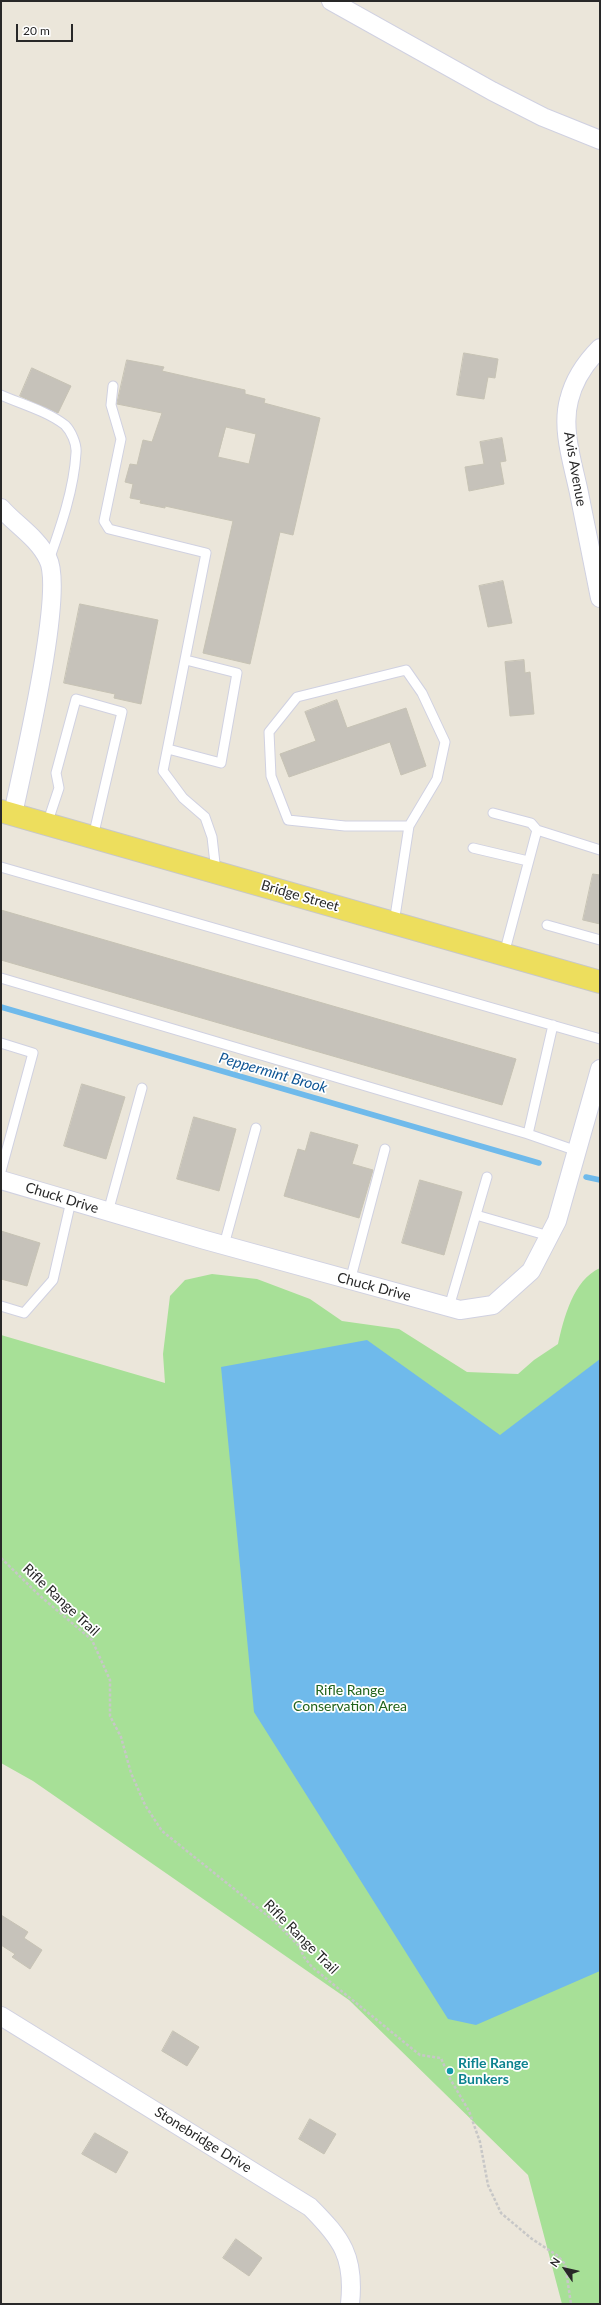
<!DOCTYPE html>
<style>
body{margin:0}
#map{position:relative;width:601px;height:2305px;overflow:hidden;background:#ebe6da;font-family:Lato,sans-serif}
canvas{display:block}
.frame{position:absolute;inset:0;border:2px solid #282828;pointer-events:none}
.north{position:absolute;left:545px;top:2249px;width:40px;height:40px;-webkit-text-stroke:3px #fff;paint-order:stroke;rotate:304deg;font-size:11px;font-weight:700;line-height:16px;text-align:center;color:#282828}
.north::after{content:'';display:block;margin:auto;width:14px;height:18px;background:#282828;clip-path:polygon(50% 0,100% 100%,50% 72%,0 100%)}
.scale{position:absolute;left:16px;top:24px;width:57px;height:18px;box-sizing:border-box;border:2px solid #282828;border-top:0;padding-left:5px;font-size:12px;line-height:14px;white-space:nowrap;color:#282828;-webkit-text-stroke:3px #fff;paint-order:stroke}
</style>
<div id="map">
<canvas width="601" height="2305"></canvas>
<div class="frame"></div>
<div class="north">N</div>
<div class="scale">20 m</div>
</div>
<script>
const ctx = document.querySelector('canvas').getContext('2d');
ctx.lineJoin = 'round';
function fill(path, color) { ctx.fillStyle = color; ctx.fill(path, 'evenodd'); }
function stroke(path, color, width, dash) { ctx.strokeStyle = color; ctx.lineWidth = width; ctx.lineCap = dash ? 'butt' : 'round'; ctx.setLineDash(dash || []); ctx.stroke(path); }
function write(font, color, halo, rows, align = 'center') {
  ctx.font = font + ' Lato,sans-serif'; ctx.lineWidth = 3.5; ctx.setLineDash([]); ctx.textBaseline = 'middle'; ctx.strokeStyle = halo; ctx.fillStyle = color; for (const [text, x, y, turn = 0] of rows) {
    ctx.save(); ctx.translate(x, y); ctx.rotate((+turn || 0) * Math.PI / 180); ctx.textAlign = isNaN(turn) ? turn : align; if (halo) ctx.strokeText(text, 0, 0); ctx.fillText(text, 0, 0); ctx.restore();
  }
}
fill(new Path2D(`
 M600 1268V2304H562L528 2175 349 2000 33 1781 1 1763V1335L165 1383 163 1354 170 1296 185 1280 212 1274 257 1279 310 1299 342 1321 399 1329 467 1372 518 1374 534 1360 558 1344C564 1318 573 1280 600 1268Z`), '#a7e097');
fill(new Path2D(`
 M367 1340 500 1435 600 1359V1971L476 2025 448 2019 254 1712 221 1367Z`), '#6fbaeb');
stroke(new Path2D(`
 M1 1007 539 1163
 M586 1177 600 1180`), '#6fbaeb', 5.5);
const building = new Path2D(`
 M464 353 498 359 495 378 488 377 484 399 457 395Z
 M127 360 164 367 162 371 245 390V394L265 399 264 403 320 418 293 535 280 532 250 664 203 653 233 521 165 506V508L140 503 141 500 130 498 133 484 125 482 130 464 137 465 143 440 152 442 162 413 117 404ZM226 427 256 434 249 464 218 457Z
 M32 368 71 386 58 413 20 396Z
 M502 438 506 461 500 462 504 484 469 491 465 467 484 464 480 442Z
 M503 581 512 623 488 627 479 586Z
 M80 604 158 620 141 704 114 698 115 694 64 683Z
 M524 660 525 673 530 672 534 714 510 716 505 662Z
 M337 700 347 728 406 708 426 766 401 775 390 742 289 777 280 754 316 741 305 712Z
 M593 874 600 875V924L583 920Z
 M1 910 516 1059 502 1105 1 960Z
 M82 1084 125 1097 106 1159 64 1146Z
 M194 1117 236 1129 219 1191 177 1179Z
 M311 1132 358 1145 352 1164 373 1170 359 1218 284 1196 298 1149 305 1151Z
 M420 1180 462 1192 444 1255 402 1243Z
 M1 1231 40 1243 27 1286 1 1279Z
 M1 1915 28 1932 24 1938 42 1950 30 1969 12 1957 15 1954 1 1945Z
 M173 2031 199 2047 187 2066 162 2051Z
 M310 2119 336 2134 324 2154 299 2139Z
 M95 2133 128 2152 116 2173 82 2154Z
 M236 2239 262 2258 249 2276 223 2258Z`);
fill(building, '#c6c2ba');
stroke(building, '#c6c2b4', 1);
const lane = new Path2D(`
 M113 386 111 405 121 439 104 521 109 529 206 553 163 771 183 798 205 817 212 837 216 872
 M1 395C21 404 47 411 65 425 71 431 77 444 76 453 74 489 61 526 49 560
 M168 749 221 763 237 673 186 660
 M493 813 531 823 537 830
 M47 824 59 788 56 773 76 699 122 712 93 837
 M473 848 528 861
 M1 867 600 1039
 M394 923 409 826 437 779 445 742 422 693 406 670 297 697 269 732 271 776 288 820 345 826H409
 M547 925 600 940
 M504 954 537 830 600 850
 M1 978 528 1134 577 1151
 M1 1043 33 1053 1 1171
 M528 1134 553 1025
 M108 1212 142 1088
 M476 1215 549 1236
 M224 1245 256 1128
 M350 1281 385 1149
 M1 1306 24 1313 53 1280 71 1201
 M449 1307 487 1177`);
const street = new Path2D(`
 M331 1 492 91 543 117 600 140
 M600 348C585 363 574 379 569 400 561 429 573 464 579 493 586 528 593 563 600 598
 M1 508C16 525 38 538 48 559 65 592 22 770 13 814
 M1 1180 205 1240 460 1310 493 1305 531 1271 557 1221 600 1069
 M1 2016 310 2207C342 2239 355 2257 350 2304`);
const primary = new Path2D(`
 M1 811 600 982`);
stroke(lane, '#d0d1e1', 11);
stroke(street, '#d0d1e1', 20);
stroke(primary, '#c7c7c7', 24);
stroke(new Path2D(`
 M1 1558 39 1595 92 1640 110 1680V1716L121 1737 131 1773 145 1805 162 1831 274 1921 299 1946 304 1957 312 1967 410 2047 420 2055 441 2058 449 2077 469 2111 480 2142 488 2185 501 2213 532 2239 558 2256 565 2264 571 2304`), '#c7c7c7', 2.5, [3, 2]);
stroke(lane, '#fff', 9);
stroke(street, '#fff', 18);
stroke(primary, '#edde5d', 22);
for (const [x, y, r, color] of [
 [450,2071,4,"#0f9aa8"]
]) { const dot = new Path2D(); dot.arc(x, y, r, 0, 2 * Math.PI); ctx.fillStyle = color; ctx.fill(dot); stroke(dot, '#fff', 1.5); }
write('14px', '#282828', '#fff', [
 ["Avis Avenue",575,469,80],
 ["Bridge Street",300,896,16],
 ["Chuck Drive",62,1198,17],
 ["Chuck Drive",374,1287,15],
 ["Rifle Range Trail",61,1600,43],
 ["Rifle Range Trail",301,1937,45],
 ["Stonebridge Drive",203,2140,32]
]);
write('14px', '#21631b', '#fff', [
 ["Rifle Range",350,1690],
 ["Conservation Area",350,1706]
]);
write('bold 14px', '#0d838f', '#fff', [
 ["Rifle Range",458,2063],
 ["Bunkers",458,2079]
], 'left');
write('italic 15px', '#105695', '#fff', [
 ["Peppermint Brook",273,1073,16]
]);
</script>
